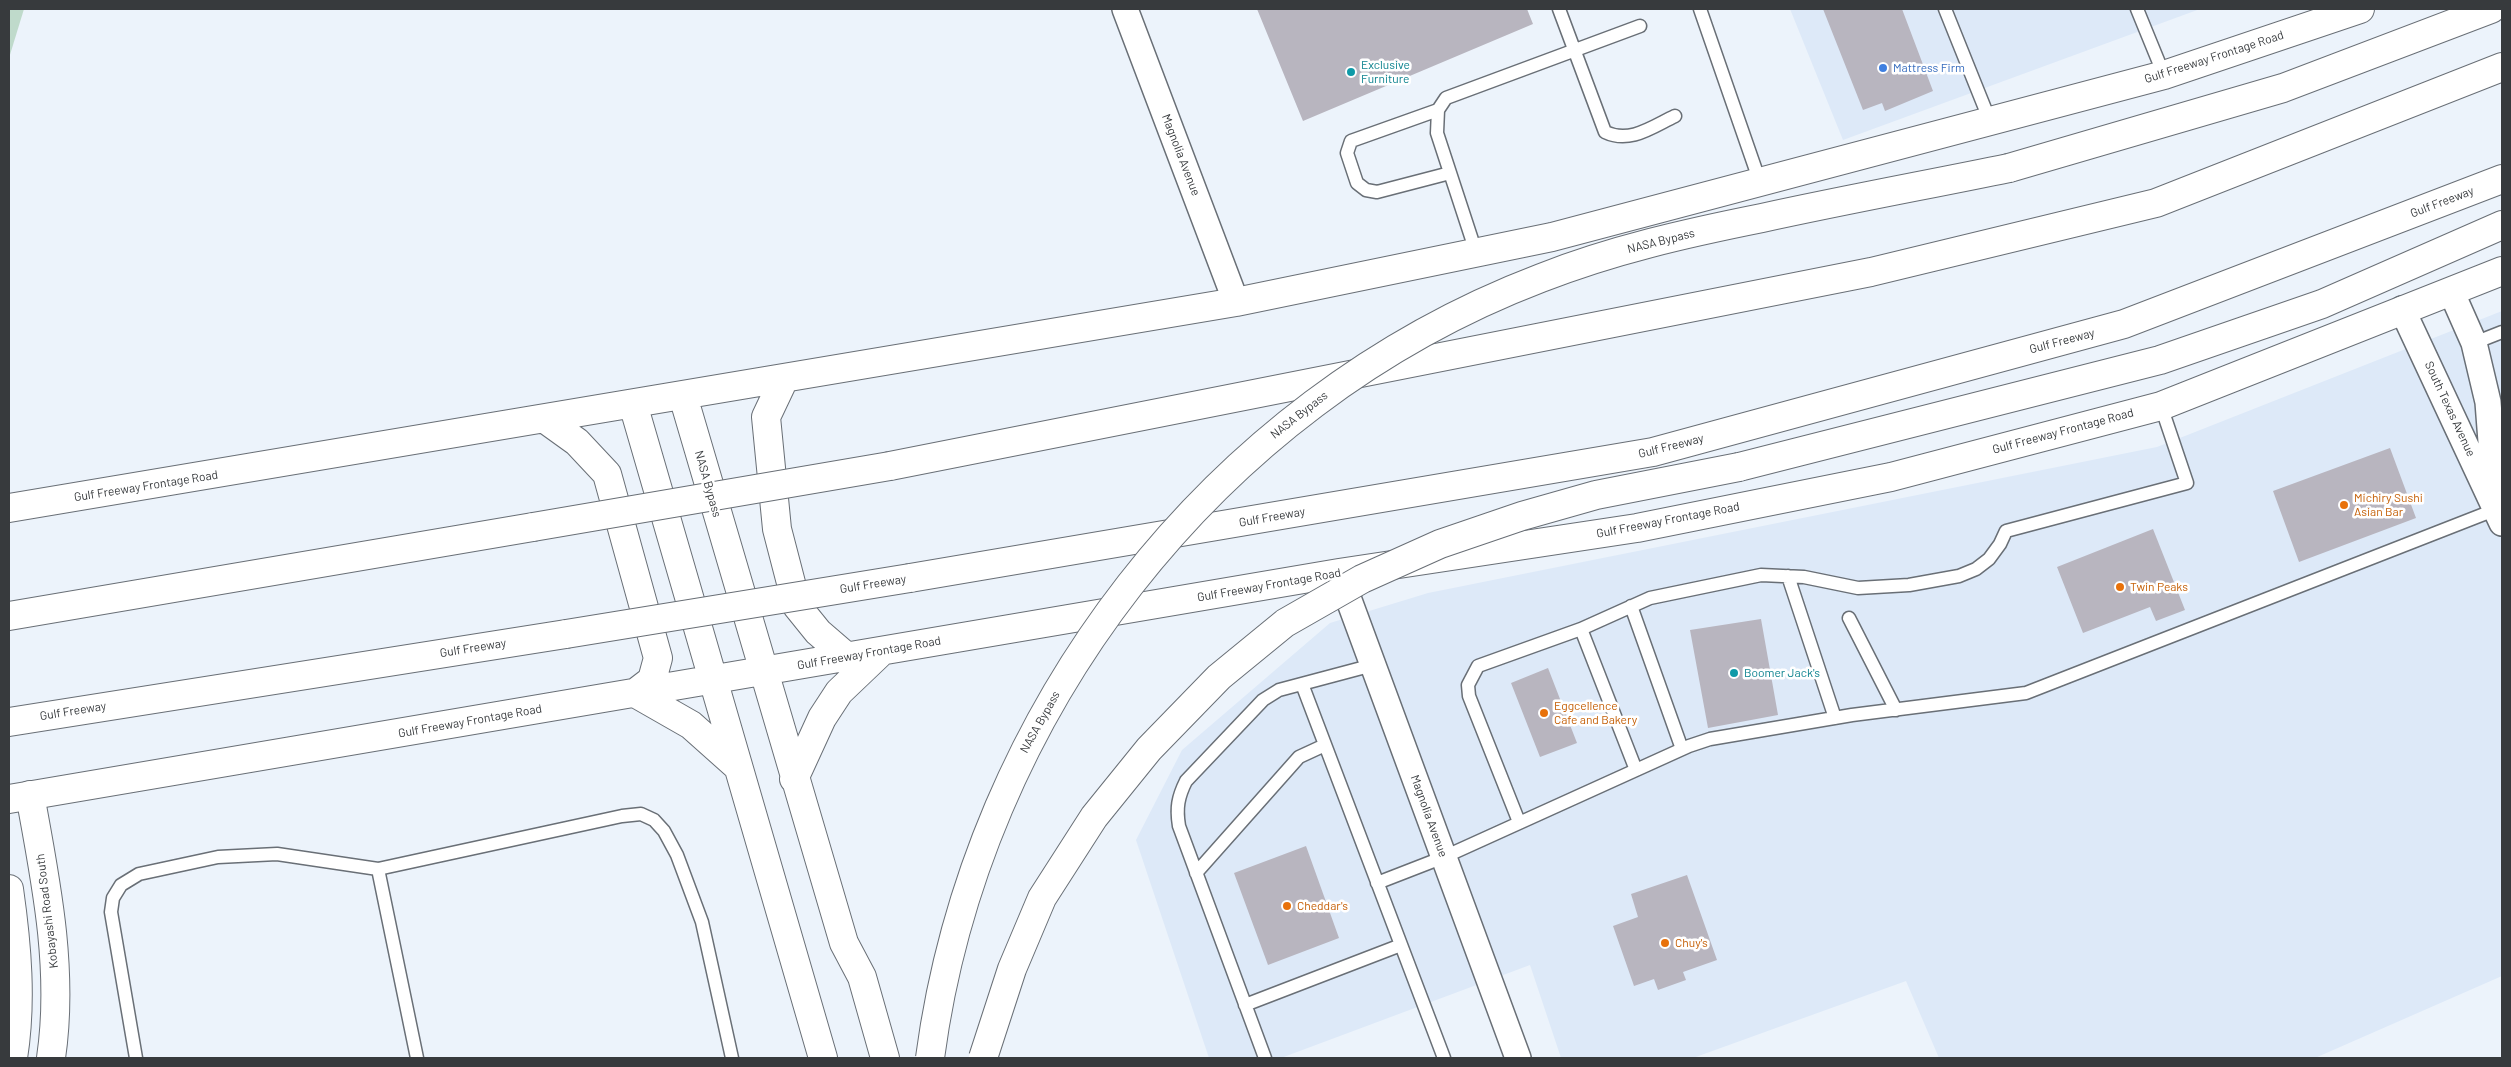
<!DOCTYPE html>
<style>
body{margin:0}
#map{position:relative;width:2511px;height:1067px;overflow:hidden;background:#ecf3fb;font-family:Barlow,sans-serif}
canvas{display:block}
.frame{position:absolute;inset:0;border:10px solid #373a3d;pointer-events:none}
</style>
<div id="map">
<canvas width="2511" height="1067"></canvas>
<div class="frame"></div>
</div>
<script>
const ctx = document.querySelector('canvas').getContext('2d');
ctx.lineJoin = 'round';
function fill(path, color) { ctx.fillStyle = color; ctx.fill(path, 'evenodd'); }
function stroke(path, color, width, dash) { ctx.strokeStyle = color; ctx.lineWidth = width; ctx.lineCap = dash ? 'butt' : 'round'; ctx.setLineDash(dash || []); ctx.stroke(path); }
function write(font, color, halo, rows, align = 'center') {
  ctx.font = font + ' Barlow,sans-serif'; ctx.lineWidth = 5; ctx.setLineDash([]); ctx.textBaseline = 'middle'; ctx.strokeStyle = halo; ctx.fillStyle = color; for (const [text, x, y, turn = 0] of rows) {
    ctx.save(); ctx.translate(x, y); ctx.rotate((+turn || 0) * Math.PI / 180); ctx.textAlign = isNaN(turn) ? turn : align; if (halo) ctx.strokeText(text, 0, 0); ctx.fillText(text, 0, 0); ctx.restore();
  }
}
fill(new Path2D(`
 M1790 9H2200L1843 140Z
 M2502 311V976L2315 1058H1939L1906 981 1693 1058H1561L1530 965 1281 1058H1209L1136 840 1182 750 1330 623 1428 593 2157 447Z`), '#dde9f8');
fill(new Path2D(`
 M9 9H24L9 58Z`), '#bfdacb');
fill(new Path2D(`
 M1257 9H1527L1533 24 1303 121Z
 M1823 9H1902L1933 91 1885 111 1882 103 1863 110Z
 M2390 448 2416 518 2299 562 2273 491Z
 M2153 529 2185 610 2156 621 2150 607 2083 633 2057 567Z
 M1761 619 1778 715 1708 728 1690 630Z
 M1548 668 1577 743 1540 757 1511 683Z
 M1306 846 1339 938 1268 965 1234 873Z
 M1687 875 1717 960 1683 972 1686 980 1658 990 1654 979 1634 986 1613 926 1638 917 1631 894Z`), '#b8b5bf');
const service = new Path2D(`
 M1559 9 1605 132C1630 144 1652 127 1675 116
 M1700 9 1760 182
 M1945 9 1990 121
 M2137 9 2164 75
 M1438 110 1351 141 1347 153 1357 183 1366 190 1377 192 1450 173
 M1476 252 1437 133 1438 110 1446 98 1640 26
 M2474 343 2502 332
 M1788 576 1835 718
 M1631 606 1682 749
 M1849 618 1896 710
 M1581 629 1650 598 1761 575 1804 577 1858 588 1909 585 1959 576 1976 569 1989 559 2000 544 2006 531 2187 483 2161 406
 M1302 684 1444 1058
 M1519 822 1469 696 1468 685 1478 666 1581 629 1636 770
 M378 869 417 1058
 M1196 873 1299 757 1325 745
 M1377 883 1444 857 1689 746 1710 739 1852 715 2026 693 2497 509
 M1245 1005 1401 945
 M136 1058 111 912 113 898 121 885 139 874 218 857 277 854 378 869 622 816 641 814 654 820 664 831 677 855 702 922 732 1058
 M1265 1058 1179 826C1176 808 1178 797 1186 781L1263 700 1279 690 1373 665`);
const minor = new Path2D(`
 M1125 9 1236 302
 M2451 291 2474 343 2488 402 2495 494
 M2402 309 2502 523
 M1339 573 1518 1058`);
const tertiary = new Path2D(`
 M30 795C46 882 64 970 51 1058
 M9 889C17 945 22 1002 13 1058`);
const secondary = new Path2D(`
 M784 379 766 417 777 529 797 606 818 632 847 657
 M683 396 844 943 862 977 885 1058
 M633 404 823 1058
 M545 419 577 442 607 474 658 658 652 680 635 693
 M9 508 1236 302 1552 237 2164 75 2360 9
 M635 693 691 725 737 766
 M794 779 822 718 839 692 882 651
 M9 799 1339 573 1637 528 1891 477 2161 406 2502 271`);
const motorway = new Path2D(`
 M2009 168 2283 88 2491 9
 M890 466 1871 272 2156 203 2502 67
 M1739 467 2160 360 2322 304 2502 225
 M910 578 1653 452 2124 324 2502 179
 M9 616 533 527
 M9 722 566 634`);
stroke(service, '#696f76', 15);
stroke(minor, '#696f76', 28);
stroke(tertiary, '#696f76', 30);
stroke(secondary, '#696f76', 30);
stroke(motorway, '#696f76', 30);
stroke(service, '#fff', 12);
stroke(minor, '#fff', 25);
stroke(tertiary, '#fff', 28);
stroke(secondary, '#fff', 28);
stroke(motorway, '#fff', 28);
const motorwayBridge = new Path2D(`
 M533 527 890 466
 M566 634 910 578
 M930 1058C976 712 1213 403 1541 278 1612 250 1687 233 1762 218 1844 200 1926 185 2009 168
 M983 1058 1012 969 1042 898 1094 817 1149 749 1219 677 1285 623 1362 579 1440 544 1522 516 1596 495 1739 467`);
stroke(motorwayBridge, '#696f76', 30, []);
stroke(motorwayBridge, '#fff', 28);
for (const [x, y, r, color] of [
 [1883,68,5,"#3f7fe0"],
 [1351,72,5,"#0f9aa8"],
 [2344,505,5,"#e8710a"],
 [2120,587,5,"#e8710a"],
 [1734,673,5,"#0f9aa8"],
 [1544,713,5,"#e8710a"],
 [1287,906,5,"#e8710a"],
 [1665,943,5,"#e8710a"]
]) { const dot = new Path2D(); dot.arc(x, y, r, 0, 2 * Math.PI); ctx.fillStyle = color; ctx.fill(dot); stroke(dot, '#fff', 2); }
write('12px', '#373a3d', '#fff', [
 ["Gulf Freeway Frontage Road",2214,57,-18],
 ["Magnolia Avenue",1181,155,69],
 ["Gulf Freeway",2442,202,-21],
 ["NASA Bypass",1661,241,-14],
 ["Gulf Freeway",2062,341,-15],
 ["South Texas Avenue",2450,409,65],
 ["NASA Bypass",1299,415,-38],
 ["Gulf Freeway Frontage Road",2063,431,-15],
 ["Gulf Freeway",1671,446,-14],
 ["NASA Bypass",708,484,74],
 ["Gulf Freeway Frontage Road",146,486,-9],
 ["Gulf Freeway",1272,517,-10],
 ["Gulf Freeway Frontage Road",1668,520,-11],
 ["Gulf Freeway",873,584,-9],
 ["Gulf Freeway Frontage Road",1269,585,-10],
 ["Gulf Freeway",473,648,-9],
 ["Gulf Freeway Frontage Road",869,653,-10],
 ["Gulf Freeway",73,711,-9],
 ["Gulf Freeway Frontage Road",470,721,-10],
 ["NASA Bypass",1040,722,-61],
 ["Magnolia Avenue",1429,816,70],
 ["Kobayashi Road South",47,911,-97]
]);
write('12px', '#0d838f', '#fff', [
 ["Exclusive",1361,65],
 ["Furniture",1361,79],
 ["Boomer Jack's",1744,673]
], 'left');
write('12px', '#366cbe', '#fff', [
 ["Mattress Firm",1893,68]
], 'left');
write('12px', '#c56008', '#fff', [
 ["Michiry Sushi",2354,498],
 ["Asian Bar",2354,512],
 ["Twin Peaks",2130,587],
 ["Eggcellence",1554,706],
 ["Cafe and Bakery",1554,720],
 ["Cheddar's",1297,906],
 ["Chuy's",1675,943]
], 'left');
</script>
